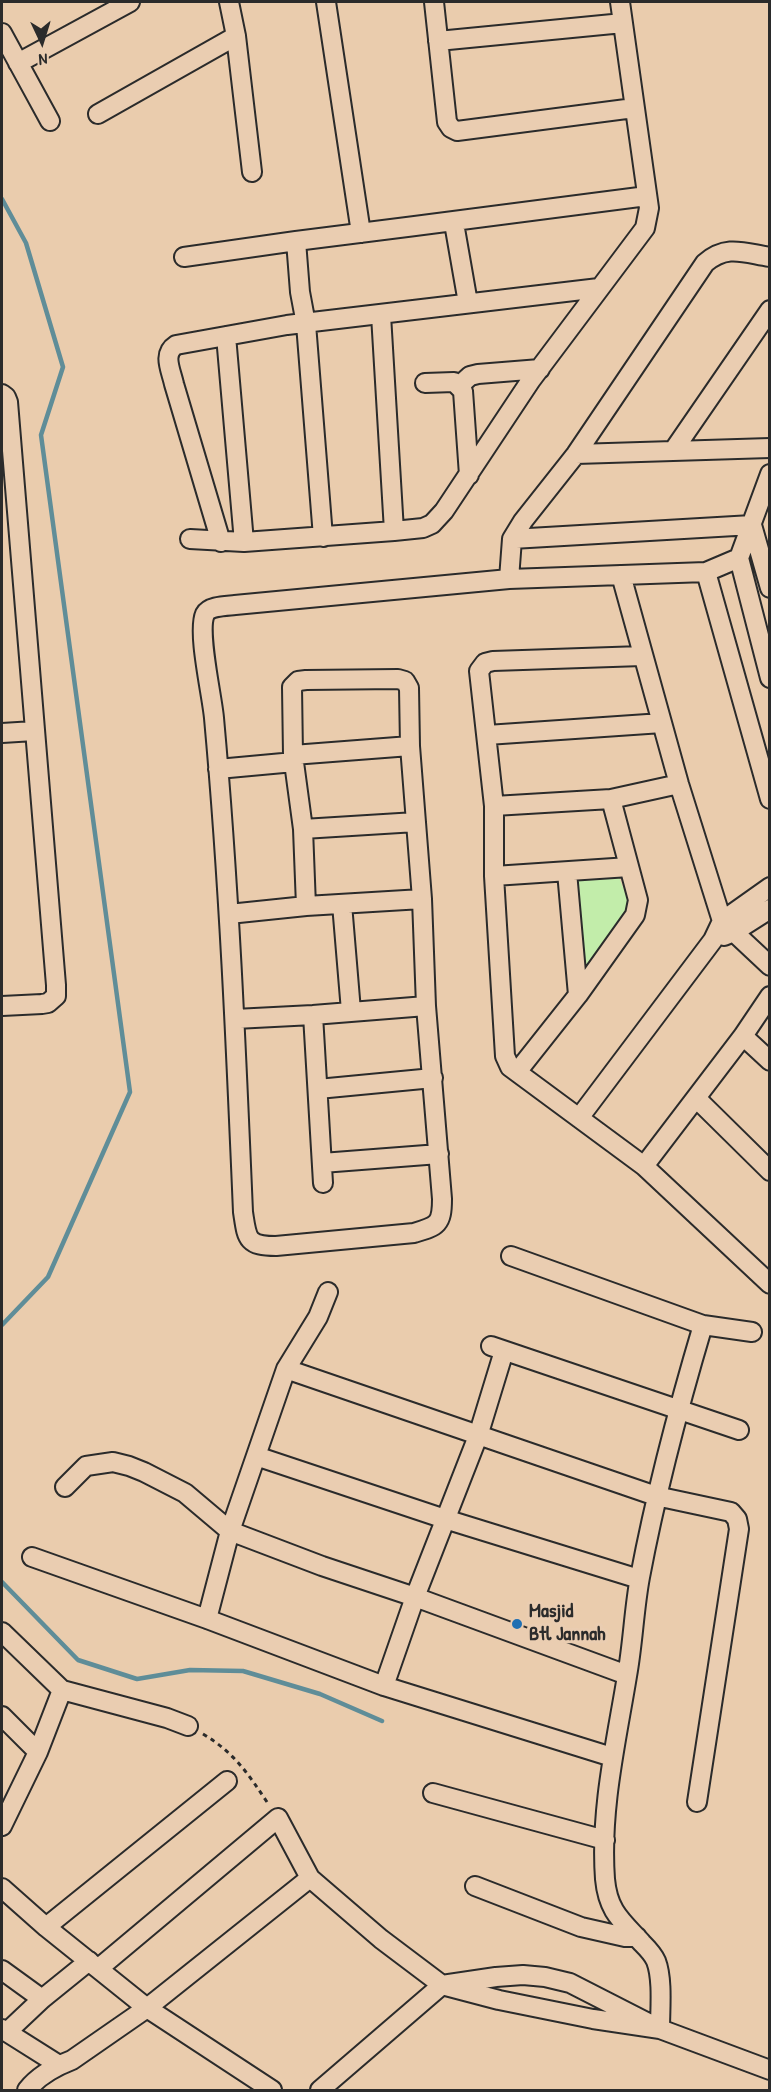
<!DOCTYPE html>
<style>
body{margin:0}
#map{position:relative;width:771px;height:2092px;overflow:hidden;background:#eaccad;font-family:"Patrick Hand",sans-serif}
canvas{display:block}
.frame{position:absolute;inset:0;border:3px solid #2b2b2b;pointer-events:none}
.north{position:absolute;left:12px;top:12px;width:60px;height:60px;-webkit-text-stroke:4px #eacdb1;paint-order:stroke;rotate:176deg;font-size:16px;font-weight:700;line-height:24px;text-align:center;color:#2b2b2b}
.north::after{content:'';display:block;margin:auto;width:21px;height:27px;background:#2b2b2b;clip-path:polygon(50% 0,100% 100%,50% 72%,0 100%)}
</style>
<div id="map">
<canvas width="771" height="2092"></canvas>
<div class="frame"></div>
<div class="north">N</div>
</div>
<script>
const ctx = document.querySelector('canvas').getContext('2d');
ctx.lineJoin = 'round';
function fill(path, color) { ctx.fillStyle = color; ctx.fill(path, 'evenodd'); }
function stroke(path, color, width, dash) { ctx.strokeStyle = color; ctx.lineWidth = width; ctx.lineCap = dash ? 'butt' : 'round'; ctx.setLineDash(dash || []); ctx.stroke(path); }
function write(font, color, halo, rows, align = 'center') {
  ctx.font = font + ' "Patrick Hand",sans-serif'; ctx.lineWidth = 6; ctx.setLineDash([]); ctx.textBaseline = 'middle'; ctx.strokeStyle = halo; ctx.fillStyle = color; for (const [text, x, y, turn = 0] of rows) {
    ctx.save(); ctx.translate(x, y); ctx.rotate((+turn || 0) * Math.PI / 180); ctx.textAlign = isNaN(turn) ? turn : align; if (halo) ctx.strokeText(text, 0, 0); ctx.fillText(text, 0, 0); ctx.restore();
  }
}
fill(new Path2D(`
 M617 872 631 908 580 987 557 880Z`), '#c2edaa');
stroke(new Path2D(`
 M2 199 26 243 63 367 41 435 130 1092 48 1277 2 1325
 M2 1582 78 1660 137 1679 190 1670 243 1671 320 1694 382 1721`), '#5f8d98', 4.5);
const minor = new Path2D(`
 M229 2 236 36 252 172
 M326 2 361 233
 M434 2 447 122 451 128 457 131 634 108
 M2 33 50 121
 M438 41 623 23
 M18 63 130 2
 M98 114 236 36
 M454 223 468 303
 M184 257 296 241
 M381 315 394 531
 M226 336 244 542
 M425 383 454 382 463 391 469 475
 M460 385 470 376 478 374 540 369
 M2 394 6 397 8 402 56 985V996L48 1003 42 1004 2 1006
 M673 451 770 310
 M576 454 770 448
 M770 474 739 558 770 678
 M323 537 306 324 300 292 296 241C413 226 530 212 647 196
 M190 539 244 542 394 531 423 528 432 524 444 511 531 380 645 228 649 208 620 2
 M512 539 752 525 770 588
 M221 542 174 384C171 370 162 354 176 345L287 325 599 288
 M706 572 770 799
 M621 575 679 784 722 921 770 966
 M509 579 512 539 523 521 576 454 705 263C727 244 744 253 770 257
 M642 656 493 661 485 663 479 671 494 806V876L505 1056 510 1067 644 1166 770 1284
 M2 733 34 731
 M487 735 662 723
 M293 755 410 746
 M218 769 294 762
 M494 806 611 799 679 784
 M303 829 416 822
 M567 872 578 995
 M494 876 629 867
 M342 904 351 1011
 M306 906 303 829 293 755 292 687 298 681 306 680 398 679 405 681 409 688 410 746 422 899 426 1006 442 1199C442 1225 437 1226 414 1233L276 1246C246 1246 247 1238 243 1212 236 1047 229 882 214 718 212 695 197 632 205 614 209 606 226 606 235 605L509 579 706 572 739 558
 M229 914 306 906 422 899
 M724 936 734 932 770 909
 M313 1015 323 1183
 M235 1019 313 1015 426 1006
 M743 1036 770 1061
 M517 1072 578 995 635 915 638 900 611 799
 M318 1089 433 1078
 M696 1098 770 1171
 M579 1118 713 940 722 921 770 887
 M322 1163 439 1154
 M644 1166 743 1036 770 996
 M511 1256 703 1325 752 1332
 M491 1346 739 1430
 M286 1369 656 1496 731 1512 737 1519 739 1529 697 1802
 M256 1456 445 1519 639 1579
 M65 1487 86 1466 113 1462 129 1466 144 1472 185 1493 230 1531 322 1566 415 1597 627 1675
 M32 1557 207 1619 384 1686 612 1757
 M207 1619 230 1531 286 1369 318 1317 328 1292
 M2 1632 62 1690 167 1718 188 1726
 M384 1686 415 1597 478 1436 504 1351
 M2 1716 38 1752
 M433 1793 605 1840
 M2 1826 38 1752 62 1690
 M475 1886 581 1927 625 1937H637
 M2 1888 46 1927 147 2008 272 2090
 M46 1927 227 1781
 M99 1968 278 1818 310 1878
 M2 1970 42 1999
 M2 2029 59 2065
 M660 2029C660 2010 663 1979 656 1961 653 1954 648 1949 642 1943 622 1921 608 1912 605 1879 600 1810 616 1743 627 1676 633 1643 634 1609 640 1577 656 1492 678 1409 703 1325
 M7 2032 42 1999 89 1961
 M27 2090C38 2076 54 2067 72 2060L147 2008 310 1878 381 1939 442 1985 499 2000 593 2019 660 2029
 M320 2090 442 1985 496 1977 523 1975 545 1977 570 1983 660 2029 770 2070`);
stroke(minor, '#2b2b2b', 22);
stroke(new Path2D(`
 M203 1734C235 1753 249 1775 269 1805`), '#2b2b2b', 3, [4.5, 4.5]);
stroke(minor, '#eacdb1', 18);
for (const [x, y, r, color] of [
 [517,1624,6,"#1f6fb2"]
]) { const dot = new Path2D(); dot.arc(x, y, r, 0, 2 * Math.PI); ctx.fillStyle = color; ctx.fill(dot); stroke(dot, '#eacdb1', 2); }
write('bold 20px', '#2b2b2b', '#eacdb1', [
 ["Masjid",529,1612],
 ["Btl Jannah",529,1635]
], 'left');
</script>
